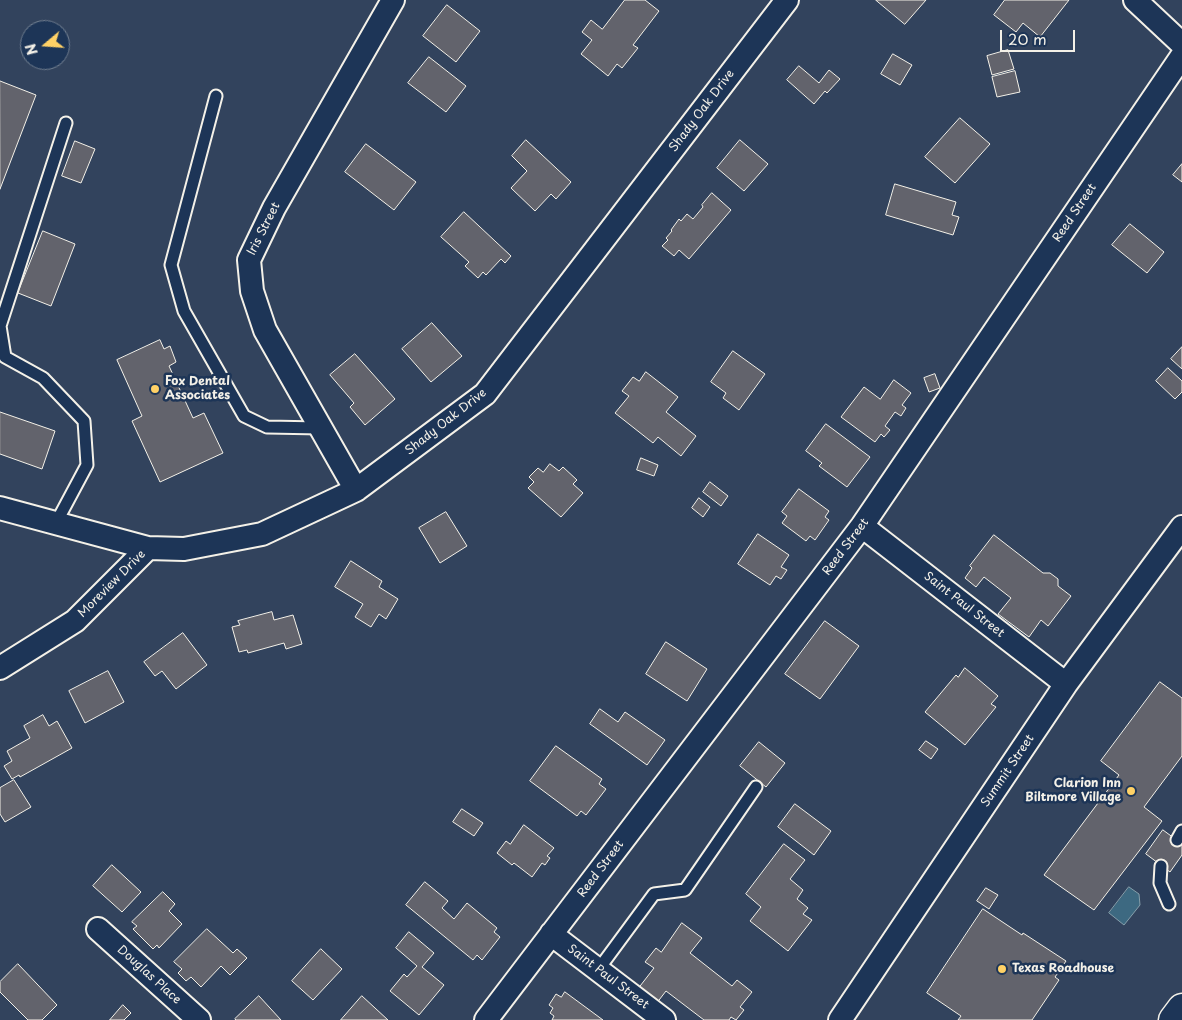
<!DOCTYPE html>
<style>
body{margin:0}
#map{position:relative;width:1182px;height:1020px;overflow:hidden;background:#32435d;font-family:"Playpen Sans",sans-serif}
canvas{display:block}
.north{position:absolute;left:20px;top:20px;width:50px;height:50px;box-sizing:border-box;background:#1d3557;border:1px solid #738091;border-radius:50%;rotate:252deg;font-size:14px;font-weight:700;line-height:20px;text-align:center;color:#f4f1e8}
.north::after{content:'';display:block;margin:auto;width:18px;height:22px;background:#ffd166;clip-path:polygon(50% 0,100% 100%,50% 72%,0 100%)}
.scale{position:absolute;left:1000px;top:30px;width:75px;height:22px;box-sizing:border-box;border:2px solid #f4f1e8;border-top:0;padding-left:6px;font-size:15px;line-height:18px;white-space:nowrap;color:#f4f1e8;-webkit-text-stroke:4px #1d3557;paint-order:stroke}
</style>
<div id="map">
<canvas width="1182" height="1020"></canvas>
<div class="north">N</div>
<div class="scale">20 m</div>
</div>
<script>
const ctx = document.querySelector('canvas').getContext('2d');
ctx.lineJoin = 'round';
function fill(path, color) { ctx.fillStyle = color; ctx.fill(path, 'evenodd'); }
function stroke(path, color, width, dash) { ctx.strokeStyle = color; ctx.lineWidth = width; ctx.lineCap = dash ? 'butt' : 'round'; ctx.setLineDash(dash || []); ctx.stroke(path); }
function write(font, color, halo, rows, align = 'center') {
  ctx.font = font + ' "Playpen Sans",sans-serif'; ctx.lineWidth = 5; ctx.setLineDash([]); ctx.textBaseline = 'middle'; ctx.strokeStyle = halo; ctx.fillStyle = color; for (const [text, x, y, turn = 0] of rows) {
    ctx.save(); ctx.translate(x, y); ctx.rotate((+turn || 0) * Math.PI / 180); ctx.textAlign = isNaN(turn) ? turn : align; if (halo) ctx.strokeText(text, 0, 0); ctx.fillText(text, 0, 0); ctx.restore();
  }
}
const water = new Path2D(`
 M1129 887 1139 894 1140 905 1124 925 1109 913Z`);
fill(water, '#3d6981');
stroke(water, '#869faa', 1);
const building = new Path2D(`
 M625 0H645L659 11 633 45 638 48 622 68 617 64 608 76 581 54 592 40 582 32 591 20 602 29Z
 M876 0H926L905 24Z
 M1005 0H1069L1040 37 1023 23 1016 32 994 15Z
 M447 5 480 31 456 62 423 36Z
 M1008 50 1014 69 992 75 987 56Z
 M893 54 912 65 900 85 881 74Z
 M429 57 466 86 446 112 408 83Z
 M799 66 819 83 829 70 840 79 827 93 825 91 814 104 787 80Z
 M1015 71 1020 92 997 97 992 77Z
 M0 81 36 95 0 189Z
 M960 118 990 144 955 183 925 157Z
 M526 140 571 182 556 199 551 194 535 211 511 188 527 171 512 156Z
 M740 140 768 164 744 191 717 168Z
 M75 141 95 149 81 183 62 176Z
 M366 144 416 182 394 210 345 172Z
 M1182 164V182L1173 175Z
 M895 184 956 202 952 215 959 217 953 235 886 215Z
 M712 193 731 210 689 259 679 250 674 256 662 246 668 240 666 238 672 231 671 230 679 219 681 221 687 214 693 219 703 207 702 205Z
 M464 212 511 256 505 263 501 259 486 275 483 272 478 278 465 266 469 262 441 237Z
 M1130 224 1164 252 1147 273 1112 245Z
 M43 231 75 244 51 306 18 293Z
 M432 323 462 356 431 382 402 349Z
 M160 340 164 349 170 346 176 362 169 366 193 418 204 413 223 453 160 482 132 421 142 416 117 360Z
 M1182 347V369L1171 359Z
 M733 351 765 374 739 410 723 398 726 393 711 382Z
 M355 354 395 399 365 425 350 407 354 403 330 375Z
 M1168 368 1182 381V392L1175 399 1156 381Z
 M646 372 678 397 666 412 696 436 681 456 658 437 653 443 615 413 629 396 622 391 633 377 639 381Z
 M935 374 940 388 929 392 924 378Z
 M894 380 911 393 902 405 906 408 901 416 895 412 885 426 890 430 884 437 881 434 875 442 841 417 864 387 880 399Z
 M0 412 55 431 42 469 0 454Z
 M826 424 870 457 847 487 819 466 822 463 806 451Z
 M641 458 658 465 654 476 637 470Z
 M550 464 559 471 563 467 577 480 573 484 583 493 561 517 528 488 534 482 529 477 538 468 543 472Z
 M710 482 728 496 721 506 703 492Z
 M799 489 829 511 825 517 829 520 815 540 810 536 806 541 782 523 787 516 782 512Z
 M699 498 710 507 703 517 692 508Z
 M446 512 467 546 440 563 419 528Z
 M758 534 789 555 781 567 787 570 781 579 776 576 770 585 738 564Z
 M994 535 1043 573H1050L1058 579V586L1071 596 1048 626 1041 620 1029 637 998 614 1011 598 984 577 976 587 965 578 972 568 970 566Z
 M351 561 382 581 379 587 398 599 386 619 379 614 371 627 355 617 363 604 335 587Z
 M272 612 274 620 293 615 302 644 286 649 284 643 248 653 247 650 239 652 232 627 240 625 238 621Z
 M825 621 859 646 820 699 785 674Z
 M183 633 207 665 176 689 162 671 155 676 144 662Z
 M666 642 707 669 687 701 646 674Z
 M965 668 998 696 991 704 996 707 965 745 925 712 956 675 958 677Z
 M108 671 124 702 85 723 69 691Z
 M1160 682 1182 698V756L1144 807 1162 821 1094 910 1044 875 1119 775 1101 761Z
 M600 709 618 722 625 712 665 740 647 765 590 724Z
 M43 715 49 726 57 721 72 748 20 777 19 775 12 779 4 766 12 761 7 751 30 738 24 726Z
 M926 741 938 749 931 759 919 750Z
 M759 742 785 763 766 787 740 766Z
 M556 746 602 779 599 784 606 789 586 815 581 811 577 816 530 781Z
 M14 780 31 807 5 822 0 814V788Z
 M795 804 831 831 814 855 778 827Z
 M462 809 483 823 474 836 453 822Z
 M524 825 554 848 547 856 550 858 545 865 542 863 532 877 514 863 512 865 497 853 506 841 510 844Z
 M1163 830 1182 844V855L1170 872 1146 854Z
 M784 844 805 860 790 879 803 890 797 899 808 908 803 914 812 920 788 951 750 921 761 907 746 894Z
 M112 865 141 892 122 912 93 886Z
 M425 882 448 901 442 908 454 919 467 903 497 928 494 932 500 937 482 960 477 955 473 960 406 905Z
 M986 888 998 895 989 909 977 901Z
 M163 892 175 904 169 911 182 924 159 948 157 945 153 949 133 929 137 926 132 922Z
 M983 909 1022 935 1023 933 1066 961 1055 977 1059 980 1032 1020H958L961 1016 927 993Z
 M682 923 702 938 690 953 732 986 737 980 752 992 740 1007 744 1010 736 1020 731 1017 729 1020H704L666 991 656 1004 637 990 654 968 645 962 656 948 661 952Z
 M207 929 233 953 237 949 247 958 230 975 221 966 201 987 191 977 186 981 178 973 182 969 174 962Z
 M409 932 434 953 422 967 444 985 419 1015 390 991 404 974 407 977 417 966 396 948Z
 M321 949 342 969 313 1000 292 981Z
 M18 964 57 1005 42 1020H28L0 992V982Z
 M565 992 603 1020H552L554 1016 550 1013 553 1008 549 1005 556 994 561 997Z
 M259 996 281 1020H236L235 1019Z
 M362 996 388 1020H341Z
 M123 1005 131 1013 124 1020H110Z`);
fill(building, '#62636c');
stroke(building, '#f4f1e8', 1);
const lane = new Path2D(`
 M216 96 171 265 184 311 244 416 267 427 321 428
 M56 523 87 465 84 421 43 378 5 357 0 326 66 123
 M1177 840 1182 831
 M1161 866 1160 883 1169 904
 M598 970 654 894 685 890 756 787`);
const street = new Path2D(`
 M1135 0 1182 44
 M356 490 265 330 252 291 249 260 274 208 393 0
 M0 508 148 548 184 549 262 534 356 490 485 394 787 0
 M862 526 1066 684
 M0 668 75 621 148 548
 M98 929 199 1020
 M551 934 664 1020
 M486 1020 862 526 1182 56
 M840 1020 1066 684 1182 527`);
const primary = new Path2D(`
 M1173 1020 1182 1008`);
stroke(lane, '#f4f1e8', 15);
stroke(street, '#f4f1e8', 26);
stroke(primary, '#f4f1e8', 31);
stroke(lane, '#1d3557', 11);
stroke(street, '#1d3557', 22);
stroke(primary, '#1d3557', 28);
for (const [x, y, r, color] of [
 [155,389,5,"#ffd166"],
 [1131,791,5,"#ffd166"],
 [1002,969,5,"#ffd166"]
]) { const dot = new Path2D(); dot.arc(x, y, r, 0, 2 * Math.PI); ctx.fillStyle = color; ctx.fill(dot); stroke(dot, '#1d3557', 2); }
write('12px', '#f4f1e8', '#1d3557', [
 ["Shady Oak Drive",702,111,-53],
 ["Reed Street",1075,213,-56],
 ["Iris Street",264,229,-63],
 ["Shady Oak Drive",446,422,-38],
 ["Reed Street",846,547,-53],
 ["Moreview Drive",112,584,-45],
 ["Saint Paul Street",964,605,38],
 ["Summit Street",1008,771,-56],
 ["Reed Street",601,869,-53],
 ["Douglas Place",149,975,42],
 ["Saint Paul Street",608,977,37]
]);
write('bold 12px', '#f4f1e8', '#1d3557', [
 ["Fox Dental",165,382],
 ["Associates",165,396],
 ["Clarion Inn",1121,784,"right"],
 ["Biltmore Village",1121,798,"right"],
 ["Texas Roadhouse",1012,969]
], 'left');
</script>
